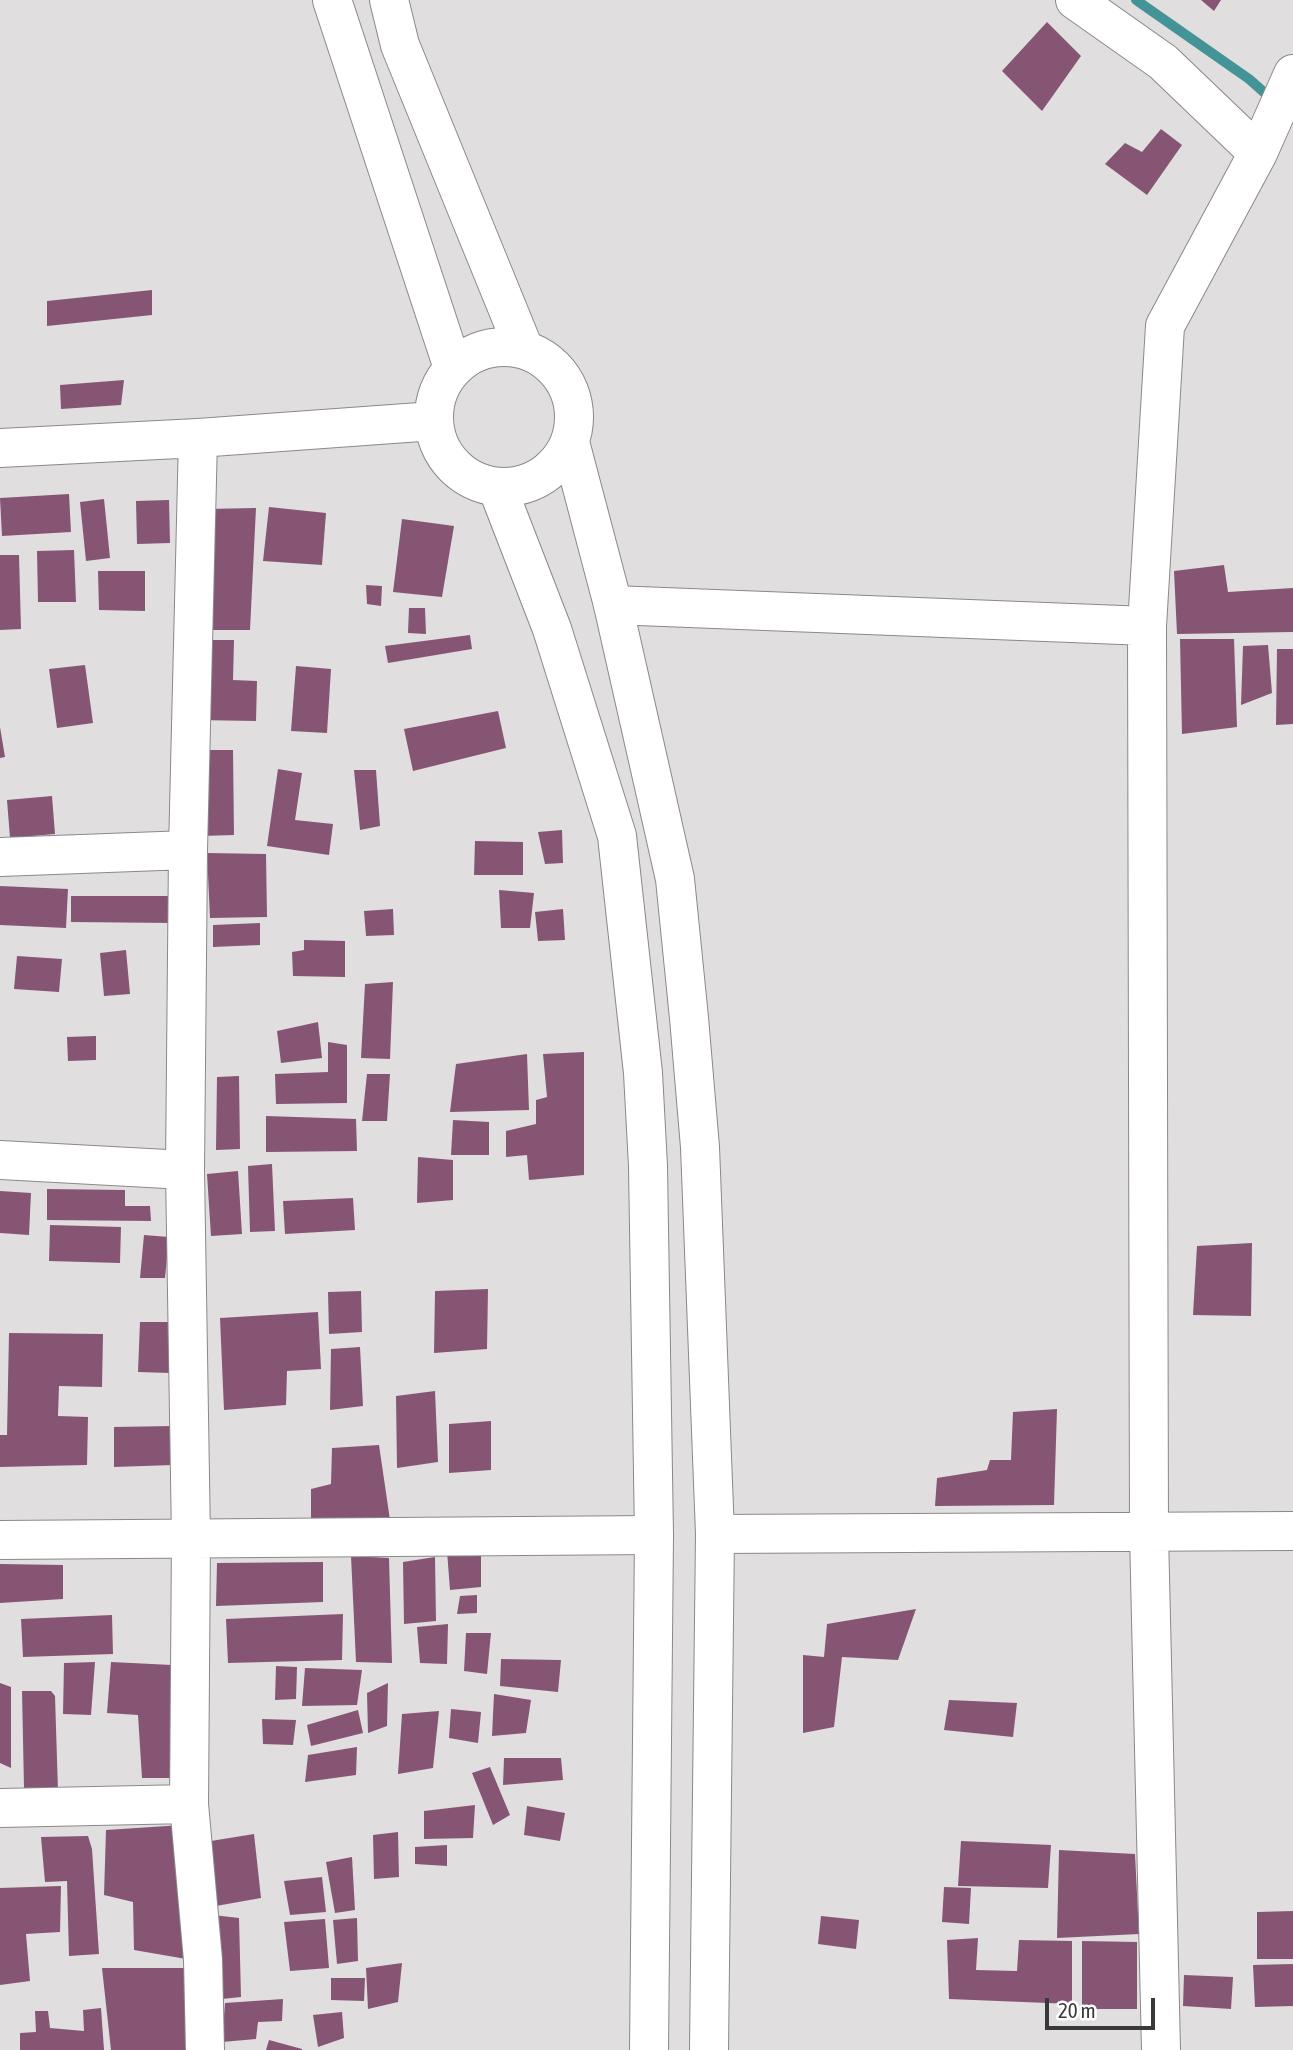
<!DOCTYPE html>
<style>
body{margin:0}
#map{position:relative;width:1293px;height:2050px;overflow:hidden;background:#e1dee0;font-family:"Asap Condensed",sans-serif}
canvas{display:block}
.scale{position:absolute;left:1045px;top:1998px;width:110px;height:32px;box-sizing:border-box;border:4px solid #3a393a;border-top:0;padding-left:9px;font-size:21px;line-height:24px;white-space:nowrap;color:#3a393a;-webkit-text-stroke:5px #fff;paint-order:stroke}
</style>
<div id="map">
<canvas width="1293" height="2050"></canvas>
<div class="scale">20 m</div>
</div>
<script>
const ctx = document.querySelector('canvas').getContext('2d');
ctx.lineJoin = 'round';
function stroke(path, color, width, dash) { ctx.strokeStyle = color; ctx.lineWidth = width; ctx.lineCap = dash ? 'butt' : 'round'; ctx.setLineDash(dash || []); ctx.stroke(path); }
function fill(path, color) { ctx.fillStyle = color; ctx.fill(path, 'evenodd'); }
stroke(new Path2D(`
 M1136 0 1249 79 1275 102`), '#449397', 10);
fill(new Path2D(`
 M1201 0H1221L1214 11Z
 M1047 22 1081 56 1042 111 1002 71Z
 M1161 129 1182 145 1147 195 1105 164 1125 143 1142 152Z
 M152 290V315L47 326V301Z
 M124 380 121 405 61 409 60 385Z
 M69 494 71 532 2 536 0 498Z
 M104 499 110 558 86 561 80 502Z
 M169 500 170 543 137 544 136 501Z
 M269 507 326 513 322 565 263 561Z
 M256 508 250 630H203L206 509Z
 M402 519 454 526 442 597 393 592Z
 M74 550 76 602H38L37 551Z
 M0 555H19L21 629 0 630Z
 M1224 565 1228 592 1293 588V632L1177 634 1174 571Z
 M98 571H145V611L99 610Z
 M366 585 382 586 381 606 367 604Z
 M409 608H425L426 634 408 633Z
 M470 635 472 649 388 663 385 646Z
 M1180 639H1234L1237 727 1182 734Z
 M199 640H234L233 680 257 681 256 721 197 720Z
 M1268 645 1272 693 1241 705 1243 646Z
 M1277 649H1293V724L1276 725Z
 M85 665 93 723 57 728 49 669Z
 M296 666 331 669 327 733 291 731Z
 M498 711 506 748 413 771 404 729Z
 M0 727 5 757 0 758Z
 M200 750H233L234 835 201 836Z
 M278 769 302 773 295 820 333 824 329 855 267 846Z
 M354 770H376L380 826 360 830Z
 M52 796 55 834 10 838 7 800Z
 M562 830 563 863 545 864 538 832Z
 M475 841 523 842V875H474Z
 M207 853 266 854 267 917 210 918Z
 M0 886 68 889 66 928 0 925Z
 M499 890 534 893 530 928H501Z
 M71 896H175V923L71 922Z
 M393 909 394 935 366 936 364 911Z
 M563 909 565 940 538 941 535 912Z
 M260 923V945L213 947V925Z
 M304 940 345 941V977L293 976 292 952 304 950Z
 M126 950 130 994 104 996 100 953Z
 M17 956 62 959 59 992 14 989Z
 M393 982 390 1059 361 1058 365 984Z
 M318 1022 322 1058 281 1063 277 1031Z
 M96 1036V1060L68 1061 67 1037Z
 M328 1042 347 1045V1103L276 1104 275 1074 328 1072Z
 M584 1052V1175L529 1180 527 1155 506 1157V1131L536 1124V1100L547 1097 543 1054Z
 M527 1054 529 1110 450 1112 456 1064Z
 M367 1074H390L387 1121H362Z
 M239 1076 240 1149 216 1150 217 1077Z
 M266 1116 356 1119 357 1151 266 1152Z
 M453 1120 489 1122V1155H451Z
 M418 1157 453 1160V1200L417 1203Z
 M272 1164 275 1231 250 1232 248 1166Z
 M238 1171 242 1234 211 1236 207 1174Z
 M47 1189 125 1190V1206H150L151 1221 47 1220Z
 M0 1191 31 1193 29 1235 0 1233Z
 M353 1198 355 1230 285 1234 283 1201Z
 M50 1225 121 1227 120 1263 49 1261Z
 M144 1235 169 1237 165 1278H140Z
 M1252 1243 1251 1316 1193 1315 1197 1246Z
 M488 1289 487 1349 434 1353 435 1291Z
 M361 1291 362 1332 329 1334 328 1292Z
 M318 1312 321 1369 287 1371 286 1405 224 1410 220 1318Z
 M140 1322H171L170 1373 138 1372Z
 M9 1333 103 1334 102 1387 59 1386 58 1416 88 1417 87 1465 0 1467V1435H7Z
 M360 1347 363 1406 330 1410 331 1349Z
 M435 1391 438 1462 397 1468 396 1396Z
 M1057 1409 1054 1505 935 1506 937 1478 987 1470 990 1460H1011L1013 1412Z
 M491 1421V1470L449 1473V1424Z
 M173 1426V1465L114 1467V1427Z
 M379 1445 390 1520 311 1521V1489L331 1484 332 1448Z
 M481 1550V1587L450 1590 447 1551Z
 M351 1556 389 1558 392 1663 356 1662Z
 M435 1557 436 1621 404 1624 403 1562Z
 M323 1562V1602L216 1606 217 1563Z
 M0 1564 63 1565V1599L0 1603Z
 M477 1595V1613L457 1614 460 1596Z
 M916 1609 898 1660 842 1657 834 1727 803 1733V1655L824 1657 827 1624Z
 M343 1614 342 1660 228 1663 226 1619Z
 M112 1615 113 1654 23 1657 21 1619Z
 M448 1624 447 1664 420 1663 417 1627Z
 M466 1633H491L487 1674 464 1671Z
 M501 1659 561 1660 558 1692 500 1686Z
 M95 1662 91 1715 63 1714 64 1663Z
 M111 1662 172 1665 170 1778H142L138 1715 107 1713Z
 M276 1666 297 1667 296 1699 275 1700Z
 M305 1668 362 1670 357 1705 302 1706Z
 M0 1683 11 1687V1768L0 1763Z
 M388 1683 387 1726 368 1733 367 1693Z
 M22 1691H51L55 1696 58 1791 24 1788Z
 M494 1694 531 1700 526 1733 492 1736Z
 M949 1700 1017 1703 1013 1737 944 1730Z
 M451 1709 481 1712 478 1743 449 1738Z
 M358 1710 363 1733 311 1746 307 1725Z
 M439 1711 433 1768 398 1774 402 1714Z
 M262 1719 296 1720 293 1745 263 1744Z
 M357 1747 356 1775 305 1782 308 1755Z
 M504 1758H561L563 1780 503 1785Z
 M490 1767 510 1815 493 1825 472 1773Z
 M475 1805 473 1838 424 1839V1811Z
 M527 1806 565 1813 560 1841 524 1835Z
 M182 1825 192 1960 134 1950 133 1902 104 1895 106 1830Z
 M398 1832 399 1877 374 1879 373 1835Z
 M254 1834 261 1898 216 1906 211 1841Z
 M88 1836 92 1849 99 1954 69 1956 67 1881 45 1882 41 1837Z
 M961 1841 1051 1845 1048 1888 958 1886Z
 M447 1845V1866L415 1864V1847Z
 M1059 1850 1135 1854 1139 1934 1057 1938Z
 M352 1857 355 1910 335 1913 326 1862Z
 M322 1877 326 1912 290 1915 284 1881Z
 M61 1886 60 1932 26 1934 30 1981 0 1985V1888Z
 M944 1887 971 1888 969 1924 942 1922Z
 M1293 1911V1959H1257V1912Z
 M213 1915 239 1918 241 1997 222 1999Z
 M821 1916 859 1920 856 1949 818 1944Z
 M357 1918 358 1961 337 1964 333 1920Z
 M325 1919 329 1968 290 1971 284 1922Z
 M978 1938 976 1970 1017 1971 1019 1940 1072 1941V2004L949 1999 947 1940Z
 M1082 1941 1137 1942V2009H1082Z
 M402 1963 398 2002 368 2009 366 1968Z
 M1293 1964V2006L1255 2007 1253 1965Z
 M102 1968H191L193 2050H111Z
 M1184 1975 1233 1977 1231 2009 1183 2006Z
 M331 1978H365L364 2001 331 2000Z
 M283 1999 282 2021 258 2022 256 2039 222 2042 225 2003Z
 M101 2008 104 2050H20V2033L36 2032 35 2011H48L50 2028 84 2031 83 2010Z
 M342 2012 344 2038 318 2047 313 2015Z
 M269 2040 302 2049V2050H266Z`), '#865574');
const minor = new Path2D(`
 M1075 0 1163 62 1258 153
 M198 438 188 850 185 1170 191 1538 189 1804 203 1960 205 2050
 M0 448 198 438 434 421
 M613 605 1147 626
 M0 857 188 850
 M0 1160 185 1170
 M715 1534 1293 1531
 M0 1540 654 1535
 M0 1808 189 1804
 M1161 2050 1149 1533 1147 626 1165 326 1258 153 1293 74`);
const tertiary = new Path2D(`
 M332 0 453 368
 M389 0 400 45 524 349
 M434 417a70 70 0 1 1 140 0a70 70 0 1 1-140 0Z
 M570 442 613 605 675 879 689 1018 700 1147 715 1534 709 2050
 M497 487 552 629 617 836 643 1073 648 1166 654 1535 649 2050`);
stroke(minor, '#8b888a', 40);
stroke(tertiary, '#8b888a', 40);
stroke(minor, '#fff', 38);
stroke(tertiary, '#fff', 38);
</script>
